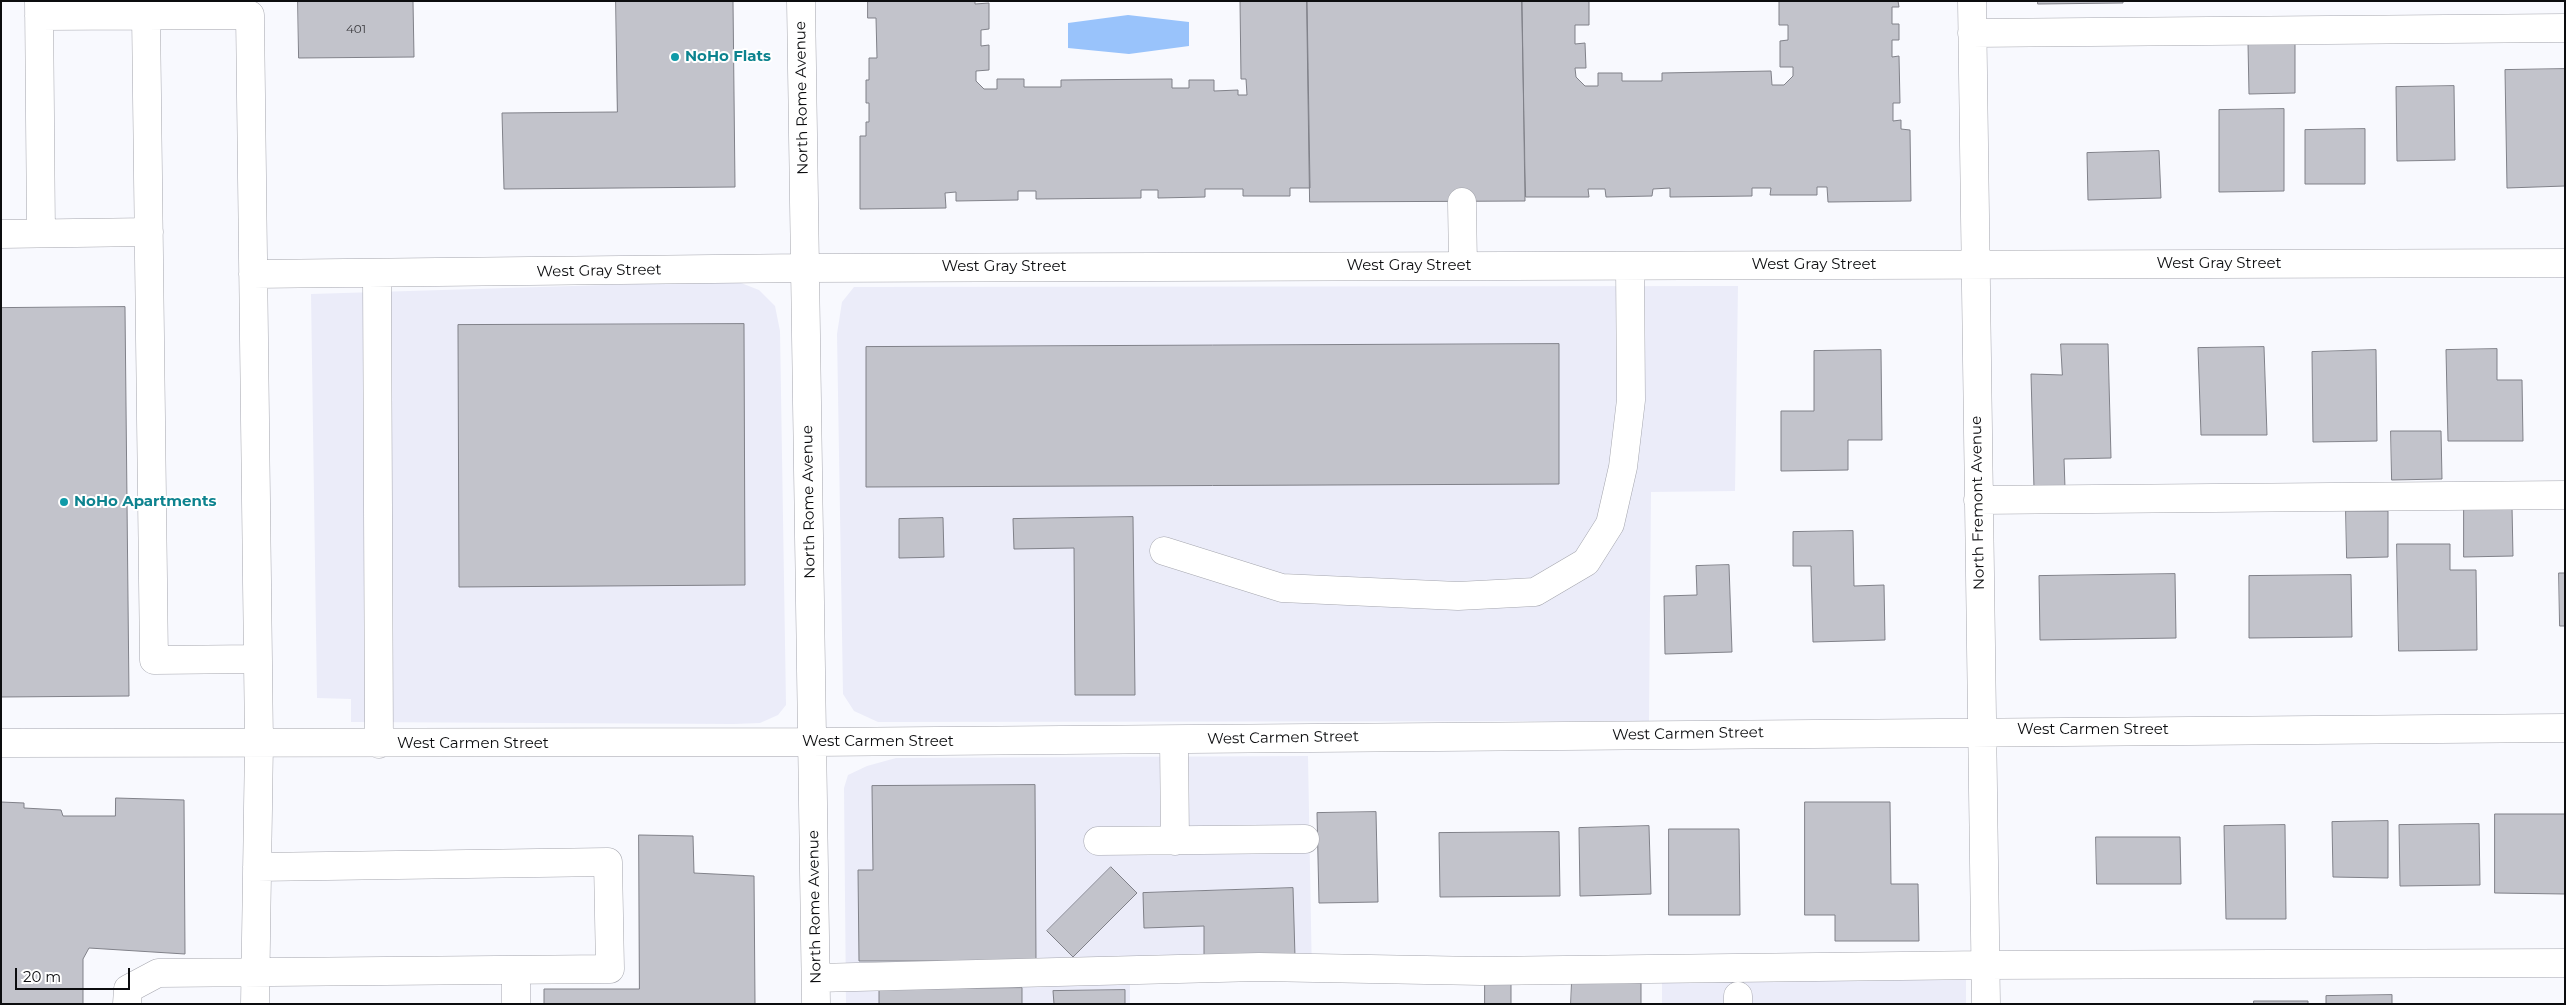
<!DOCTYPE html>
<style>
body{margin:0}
#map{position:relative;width:2566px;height:1005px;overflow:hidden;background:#f8f9fe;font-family:Montserrat,sans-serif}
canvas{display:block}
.frame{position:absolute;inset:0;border:2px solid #0c0d0f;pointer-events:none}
.scale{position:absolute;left:15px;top:968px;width:115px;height:22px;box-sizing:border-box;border:2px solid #0c0d0f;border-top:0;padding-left:6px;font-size:15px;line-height:18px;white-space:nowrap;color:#0c0d0f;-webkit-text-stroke:4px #fff;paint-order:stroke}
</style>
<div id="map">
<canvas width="2566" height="1005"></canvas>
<div class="frame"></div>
<div class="scale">20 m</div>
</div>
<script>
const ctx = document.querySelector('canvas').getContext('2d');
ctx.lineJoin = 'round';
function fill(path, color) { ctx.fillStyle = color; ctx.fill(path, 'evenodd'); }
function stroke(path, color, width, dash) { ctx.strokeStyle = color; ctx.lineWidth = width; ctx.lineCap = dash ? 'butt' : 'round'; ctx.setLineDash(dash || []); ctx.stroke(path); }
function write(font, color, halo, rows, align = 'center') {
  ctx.font = font + ' Montserrat,sans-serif'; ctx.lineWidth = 4; ctx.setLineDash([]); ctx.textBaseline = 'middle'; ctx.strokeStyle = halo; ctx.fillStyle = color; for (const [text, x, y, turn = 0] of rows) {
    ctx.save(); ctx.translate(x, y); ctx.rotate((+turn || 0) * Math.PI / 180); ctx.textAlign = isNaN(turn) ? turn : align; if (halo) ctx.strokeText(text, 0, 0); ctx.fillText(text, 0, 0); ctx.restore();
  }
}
fill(new Path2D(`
 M736 281 759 290 775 306 780 331 786 705 778 715 760 723 734 724 351 722V699L317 698 311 294Z
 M1738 286 1735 491 1651 492 1649 721 878 722 854 711 843 694 837 334 842 302 854 287Z
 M1308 756 1312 980 1130 981V1004H846L844 788 848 775 867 766 896 758Z
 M1966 976V1004H1662V980Z`), '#ebecf9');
fill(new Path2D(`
 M1128 15 1189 22V46L1129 54 1068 48V23Z`), '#99c3fb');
const building = new Path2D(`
 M298 1H413L414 57 299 58Z
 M616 1H733L735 187 504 189 502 113 617 112Z
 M868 1H975V4L989 3V29L981 30V46L989 45V70L976 71V81L984 89H997V79H1024V87H1061V80L1172 79V88H1189V80H1214V91L1238 90V95H1247L1246 79H1241L1240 1H1307L1310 188H1290V196H1243V189H1205V197L1158 198V190H1141V198L1036 199V191H1018V200L956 201V192L945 193 946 208 860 209V136H866V122H869V103H866V80H869V58H877L876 18H868Z
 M1307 1H1522L1525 201 1310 202Z
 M1522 1H1589V25H1575V44L1585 43 1586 68H1575L1576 77 1585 86H1598V73H1622V81H1662V73L1771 71 1772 85H1784L1793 76V67H1780V41L1788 40V25H1779V1H1898L1899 7H1892V24H1899V40H1892V57L1899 56 1900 103H1893V121L1901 120V129L1910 130 1911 201 1828 202 1827 187H1817V195H1770L1771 188H1752V196L1670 197V188L1653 189 1652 196 1606 197 1605 189H1588L1589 197H1526Z
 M2038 1H2123V3L2038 4Z
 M2295 42V93L2249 94 2248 43Z
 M2565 69V186L2507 188 2505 70Z
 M2454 86 2455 160 2397 161 2396 87Z
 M2284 109V191L2219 192V110Z
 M2365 129V184H2305V130Z
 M2159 151 2161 198 2088 200 2087 153Z
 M125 307 129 696 1 697V308Z
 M744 324 745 585 459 587 458 325Z
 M1559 344V484L866 487V347Z
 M2061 344H2108L2111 458 2064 459 2065 488 2034 489 2031 374 2062 375Z
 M2264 347 2267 435H2201L2198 348Z
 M2497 349V380H2522L2523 441H2448L2446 350Z
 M1881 350 1882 440H1848V470L1781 471V411H1814V351Z
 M2376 350 2377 441 2313 442 2312 352Z
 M2391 431H2441L2442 479 2392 480Z
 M2464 507H2512L2513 556 2464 557Z
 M2346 511H2388V557L2347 558Z
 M1133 517 1135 695H1075L1074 548 1014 549 1013 519Z
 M943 518 944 557 899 558V519Z
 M1853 531 1854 586 1884 585 1885 640 1813 642 1811 566H1793V532Z
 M2397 544H2450V570H2476L2477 650 2399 651Z
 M1729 565 1732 652 1665 654 1664 596 1697 595 1696 566Z
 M2559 573H2565V626H2560Z
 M2175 574 2176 638 2040 640 2039 576Z
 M2351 575 2352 637 2249 638V576Z
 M1035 785 1036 961H859L858 870H873L872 786Z
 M116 798 184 800 185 954 89 948 83 959V1004H1V802L24 803V808L61 810 63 816H115Z
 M1805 802H1890L1891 884H1918L1919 941H1835V915H1805Z
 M1376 812 1378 902 1319 903 1317 813Z
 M2495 814H2565V894L2495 893Z
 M2388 821V878L2333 877 2332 822Z
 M2479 824 2480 885 2400 886 2399 825Z
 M2285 825 2286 919H2226L2224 826Z
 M1649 826 1651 894 1580 896 1579 828Z
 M1669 829H1739L1740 915H1669Z
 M1559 832 1560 896 1440 897 1439 833Z
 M639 835 693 836 694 873 754 876 755 1004H544V989H639Z
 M2096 837H2180L2181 884H2097Z
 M1111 867 1137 893 1073 957 1047 931Z
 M1293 888 1295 957 1204 960V926L1144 928 1143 893Z
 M1572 981 1641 983V1004H1571Z
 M1485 983H1511V1004H1485Z
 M1022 988V1004H879V990Z
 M1125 990V1004H1054L1053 991Z
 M2392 995V1004H2326V996Z
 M2254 1001H2308V1004H2254Z`);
fill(building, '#c2c3cb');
stroke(building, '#808189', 1);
const minor = new Path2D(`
 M39 1 41 233
 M801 1 816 1004
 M1972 1 1986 1004
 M146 15 154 660 258 659
 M39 16 250 15 259 743 255 1004
 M1972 33 2565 28
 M1462 202 1463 266
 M1 234 149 232
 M253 274 805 268 2565 263
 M377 274 379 744
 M1978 500 2565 495
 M1164 551 1282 588 1458 596 1535 592 1586 562 1610 524 1623 467 1631 400 1630 266
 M1174 740 1175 841
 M1 743 812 742 2565 728
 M1098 841 1305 839
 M516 970V1004
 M816 978 1259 967 1481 971 1985 965 2565 963
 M1738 996V1004
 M127 1004 128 989 158 973 610 969 608 862 257 867`);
stroke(minor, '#a5a6ae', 29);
stroke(minor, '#fff', 28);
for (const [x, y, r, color] of [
 [675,57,5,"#0f9aa8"],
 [64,502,5,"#0f9aa8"]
]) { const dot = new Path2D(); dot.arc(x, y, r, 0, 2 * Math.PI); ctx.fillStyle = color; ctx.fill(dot); stroke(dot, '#fff', 2); }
write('12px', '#3a3a3e', null, [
 ["401",356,29]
]);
write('bold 15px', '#0d838f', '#fff', [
 ["NoHo Flats",685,57],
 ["NoHo Apartments",74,502]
], 'left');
write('15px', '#0c0d0f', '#fff', [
 ["North Rome Avenue",802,98,-91],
 ["West Gray Street",2219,264],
 ["West Gray Street",1814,265],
 ["West Gray Street",1409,266],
 ["West Gray Street",1004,267],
 ["West Gray Street",599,271,-1],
 ["North Rome Avenue",809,502,-91],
 ["North Fremont Avenue",1978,503,-91],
 ["West Carmen Street",2093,730],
 ["West Carmen Street",1688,734,-1],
 ["West Carmen Street",1283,738,-1],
 ["West Carmen Street",878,742],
 ["West Carmen Street",473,744],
 ["North Rome Avenue",815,907,-91]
]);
</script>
